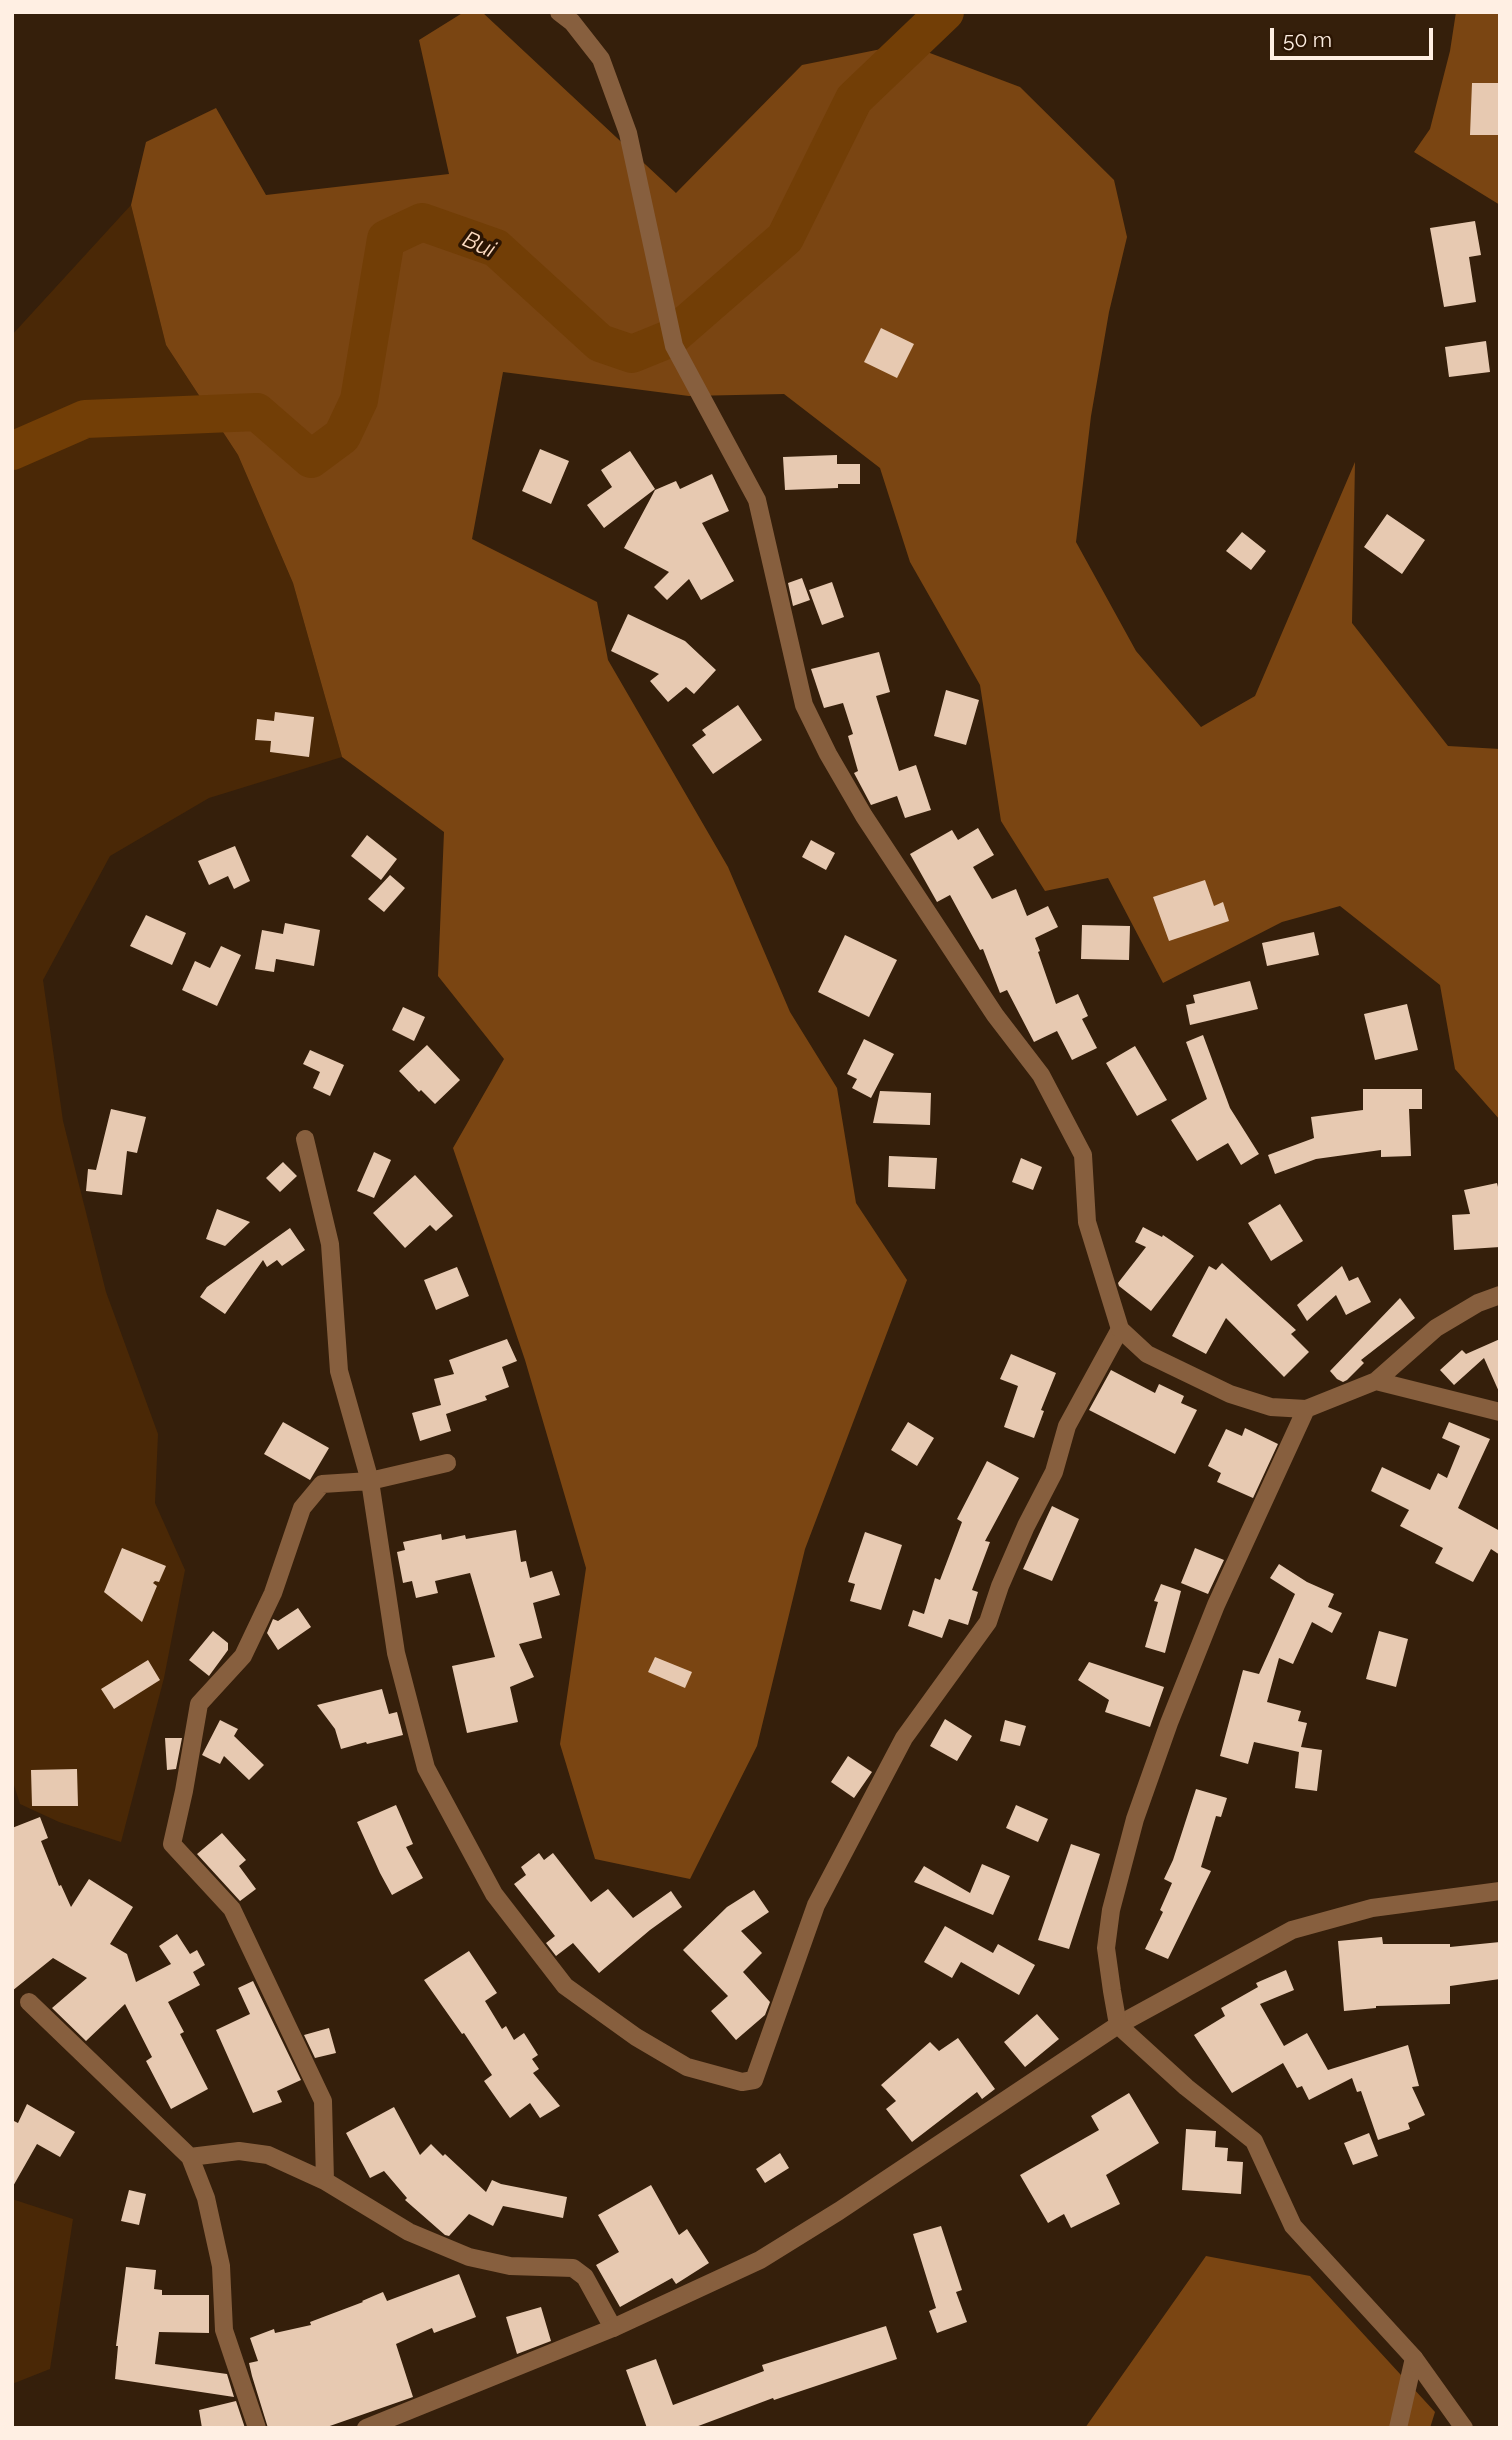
<!DOCTYPE html>
<style>
body{margin:0}
#map{position:relative;width:1512px;height:2440px;overflow:hidden;background:#351f0b;font-family:Raleway,sans-serif}
canvas{display:block}
.frame{position:absolute;inset:0;border:14px solid #ffefe3;pointer-events:none}
.scale{position:absolute;left:1270px;top:28px;width:163px;height:32px;box-sizing:border-box;border:4px solid #ffefe3;border-top:0;padding-left:9px;font-size:21px;line-height:24px;white-space:nowrap;color:#ffefe3;-webkit-text-stroke:5px #2b1503;paint-order:stroke}
</style>
<div id="map">
<canvas width="1512" height="2440"></canvas>
<div class="frame"></div>
<div class="scale">50 m</div>
</div>
<script>
const ctx = document.querySelector('canvas').getContext('2d');
ctx.lineJoin = 'round';
function fill(path, color) { ctx.fillStyle = color; ctx.fill(path, 'evenodd'); }
function stroke(path, color, width, dash) { ctx.strokeStyle = color; ctx.lineWidth = width; ctx.lineCap = dash ? 'butt' : 'round'; ctx.setLineDash(dash || []); ctx.stroke(path); }
function write(font, color, halo, rows, align = 'center') {
  ctx.font = font + ' Raleway,sans-serif'; ctx.lineWidth = 7; ctx.setLineDash([]); ctx.textBaseline = 'middle'; ctx.strokeStyle = halo; ctx.fillStyle = color; for (const [text, x, y, turn = 0] of rows) {
    ctx.save(); ctx.translate(x, y); ctx.rotate((+turn || 0) * Math.PI / 180); ctx.textAlign = isNaN(turn) ? turn : align; if (halo) ctx.strokeText(text, 0, 0); ctx.fillText(text, 0, 0); ctx.restore();
  }
}
fill(new Path2D(`
 M131 205 166 345 238 455 293 583 342 757 209 798 110 856 43 980 63 1121 106 1292 158 1434 155 1503 185 1570 164 1678 121 1842 59 1822 20 1804 12 1779V335Z
 M12 2199 73 2219 50 2369 12 2384Z`), '#4a2806');
fill(new Path2D(`
 M464 12H482L676 193 802 65 906 44 1020 87 1114 180 1127 237 1109 312 1091 416 1076 542 1136 651 1201 727 1255 696 1355 462 1352 623 1448 746 1500 749V1120L1455 1069 1440 985 1340 906 1282 922 1163 983 1108 878 1045 891 1001 821 980 685 910 562 880 468 784 394 689 396 503 372 472 539 597 602 608 660 728 867 790 1012 837 1088 856 1203 907 1280 805 1549 757 1746 690 1879 595 1859 560 1744 586 1568 525 1360 453 1148 504 1059 438 976 444 832 342 757 293 583 238 455 166 345 131 205 146 142 216 108 266 195 449 174 419 40Z
 M1456 12H1500V205L1414 152 1430 129 1450 51Z
 M1206 2256 1310 2276 1435 2412 1430 2428H1085Z`), '#7a4512');
stroke(new Path2D(`
 M12 451 85 419 257 412 311 459 342 436 359 400 386 239 422 222 496 248 600 343 632 354 669 339 785 238 854 99 945 12`), '#723e06', 38);
fill(new Path2D(`
 M1472 83H1500V135H1470Z
 M1475 221 1481 255 1469 257 1476 302 1444 307 1430 228Z
 M881 328 914 344 897 378 864 362Z
 M1486 341 1490 372 1449 377 1445 347Z
 M540 449 569 461 551 504 522 491Z
 M630 451 655 489 604 528 587 505 612 487 601 470Z
 M837 455V464H860V484H838V488L785 490 783 457Z
 M712 474 729 511 702 523 734 581 701 600 689 579 667 600 654 587 669 572 624 548 655 490 676 481 680 489Z
 M1387 514 1425 540 1402 574 1364 547Z
 M1242 532 1266 551 1251 570 1226 551Z
 M802 578 810 600 793 606 788 583Z
 M832 582 844 617 822 625 809 590Z
 M628 614 685 641 716 670 694 694 686 687 668 702 650 681 659 674 611 651Z
 M879 652 890 692 876 696 899 771 916 765 931 810 905 818 897 796 871 805 854 773 858 771 848 736 853 734 843 703 824 708 811 669Z
 M946 690 979 700 966 745 934 736Z
 M738 705 762 740 713 774 692 745 706 735 702 730Z
 M275 712 314 717 309 757 270 752 271 741 255 740 257 719 274 721Z
 M978 828 994 855 973 867 992 899 1016 889 1027 916 1048 906 1058 927 1035 938 1040 951 1038 952 1056 1004 1078 994 1088 1016 1082 1019 1097 1048 1072 1060 1057 1031 1034 1042 1007 990 1000 993 983 949 980 950 950 895 937 902 910 854 952 830 958 840Z
 M367 835 397 859 381 880 351 856Z
 M811 840 835 853 826 870 802 857Z
 M235 846 250 881 234 889 228 876 209 885 198 861Z
 M390 875 405 888 384 912 368 899Z
 M1205 880 1214 906 1223 902 1229 921 1169 941 1153 897Z
 M146 915 186 933 172 965 130 946Z
 M285 923 320 930 314 966 276 959 274 972 255 969 262 930 283 934Z
 M1082 925 1130 926 1129 960 1081 959Z
 M1314 932 1319 955 1267 966 1262 943Z
 M845 935 897 960 869 1017 818 992Z
 M221 946 241 955 217 1006 182 990 195 961 210 968Z
 M1250 981 1258 1009 1190 1025 1186 1005 1195 1003 1193 995Z
 M1407 1004 1418 1050 1375 1060 1364 1014Z
 M403 1007 425 1017 414 1041 392 1030Z
 M1203 1035 1230 1108 1259 1154 1241 1165 1228 1143 1197 1161 1171 1120 1207 1099 1186 1042Z
 M864 1039 894 1054 871 1098 852 1088 857 1079 847 1074Z
 M427 1045 460 1080 435 1104 421 1090 419 1092 399 1071Z
 M1135 1046 1167 1100 1137 1116 1106 1063Z
 M310 1050 344 1065 330 1096 313 1088 320 1072 303 1064Z
 M1363 1089H1422V1109H1409L1411 1156 1381 1157V1150L1316 1159 1275 1174 1268 1155 1314 1138 1311 1117 1363 1110Z
 M880 1091 931 1093 930 1125 873 1123Z
 M111 1109 146 1117 137 1153 127 1151 122 1195 86 1191 88 1169 96 1170Z
 M374 1152 391 1160 374 1198 357 1191Z
 M889 1156 937 1158 935 1189 888 1187Z
 M1021 1158 1042 1167 1033 1190 1012 1182Z
 M283 1162 297 1176 280 1192 266 1178Z
 M415 1175 453 1216 436 1231 430 1225 405 1248 373 1213Z
 M1497 1183 1500 1195V1247L1454 1250 1452 1215 1470 1214 1464 1190Z
 M1280 1204 1303 1241 1271 1261 1248 1223Z
 M217 1209 250 1222 225 1246 206 1239Z
 M1143 1227 1162 1237 1163 1235 1194 1256 1151 1311 1119 1286 1118 1283 1146 1247 1135 1242Z
 M290 1228 305 1250 282 1266 277 1260 267 1267 263 1260 225 1314 200 1297 207 1287Z
 M1222 1263 1296 1330 1291 1334 1309 1352 1284 1377 1226 1318 1206 1354 1172 1336 1209 1266 1216 1270Z
 M1342 1266 1349 1281 1358 1277 1371 1302 1346 1315 1336 1295 1307 1321 1297 1305Z
 M457 1267 469 1296 436 1310 424 1280Z
 M1400 1298 1415 1318 1361 1360 1364 1363 1347 1380 1343 1382 1337 1379 1330 1371Z
 M507 1339 517 1361 502 1367 509 1387 485 1396 487 1400 446 1414 451 1431 420 1441 412 1413 441 1405 434 1379 454 1374 449 1360Z
 M1500 1339V1394L1484 1358 1454 1385 1440 1370 1462 1350 1466 1354Z
 M1011 1354 1056 1373 1041 1410 1044 1411 1034 1438 1004 1427 1018 1386 1000 1379Z
 M1111 1370 1155 1393 1159 1384 1184 1396 1181 1403 1197 1410 1175 1454 1089 1410Z
 M283 1422 329 1448 310 1480 264 1454Z
 M908 1422 934 1438 917 1466 891 1450Z
 M1449 1422 1490 1439 1458 1508 1500 1531V1555L1491 1549 1473 1582 1435 1563 1443 1548 1400 1526 1409 1510 1371 1491 1382 1467 1430 1490 1438 1473 1447 1478 1460 1446 1442 1438Z
 M1245 1428 1278 1444 1253 1498 1217 1482 1221 1473 1208 1466 1226 1429 1242 1436Z
 M987 1461 1019 1478 985 1541 990 1542 972 1590 978 1592 968 1625 949 1619 942 1638 908 1626 913 1610 924 1614 935 1578 940 1580 962 1522 957 1519Z
 M1052 1506 1079 1519 1052 1581 1023 1569Z
 M516 1530 521 1562 526 1561 530 1578 552 1571 560 1595 533 1603 542 1638 519 1644 534 1677 510 1687 518 1722 467 1733 452 1666 495 1657 470 1573 435 1581 438 1593 416 1598 412 1581 403 1583 397 1552 405 1550 403 1542 441 1534 442 1540 465 1535 466 1539Z
 M865 1532 902 1545 881 1610 850 1601 855 1584 848 1582Z
 M122 1548 166 1566 159 1582 155 1581 153 1583 157 1586 142 1622 104 1592Z
 M1195 1548 1224 1560 1208 1594 1181 1583Z
 M1279 1564 1307 1582 1334 1594 1328 1607 1342 1613 1332 1633 1312 1622 1293 1664 1279 1658 1267 1702 1301 1711 1298 1721 1307 1723 1301 1747 1322 1750 1317 1791 1295 1788 1299 1752 1254 1742 1248 1764 1220 1756 1243 1670 1259 1674 1295 1594 1270 1578Z
 M1161 1584 1181 1591 1165 1653 1145 1647 1158 1602 1154 1601Z
 M298 1608 311 1627 278 1650 267 1633 273 1619 278 1621Z
 M213 1631 228 1643V1650L209 1676 189 1660Z
 M1379 1631 1408 1639 1396 1687 1366 1679Z
 M655 1657 692 1672 685 1688 648 1672Z
 M148 1660 160 1680 114 1709 101 1689Z
 M1089 1662 1164 1687 1150 1727 1105 1712 1109 1700 1078 1680Z
 M382 1689 389 1714 397 1712 403 1735 367 1744 366 1742 341 1749 335 1729 317 1705Z
 M945 1719 972 1736 957 1761 930 1746Z
 M220 1720 238 1729 234 1736 264 1765 249 1780 224 1756 220 1764 202 1755Z
 M1005 1720 1026 1726 1020 1746 1000 1741Z
 M165 1738H182L176 1769 167 1770Z
 M848 1756 872 1772 854 1798 831 1782Z
 M77 1769 78 1806H32L31 1770Z
 M1196 1789 1227 1798 1221 1817 1216 1816 1201 1867 1211 1871 1168 1959 1145 1949 1163 1912 1160 1910 1172 1883 1164 1879 1173 1860Z
 M396 1805 413 1844 406 1847 423 1878 392 1895 380 1873 357 1822Z
 M1016 1805 1048 1819 1038 1842 1006 1828Z
 M40 1817 48 1838 41 1841 59 1886 61 1885 71 1907 89 1879 133 1907 110 1944 127 1954 136 1982 171 1964 159 1946 177 1934 190 1954 197 1950 205 1965 193 1972 200 1985 168 2002 184 2032 180 2034 208 2089 171 2109 146 2061 152 2057 125 2004 86 2041 52 2008 87 1978 53 1958 12 1991V1828Z
 M222 1833 246 1860 239 1866 256 1889 240 1901 197 1854Z
 M1071 1844 1100 1854 1069 1949 1038 1940Z
 M539 1853 544 1860 553 1853 591 1902 608 1889 633 1918 671 1891 682 1907 650 1930 599 1973 573 1943 556 1956 546 1943 555 1936 514 1884 526 1875 521 1867Z
 M982 1864 1010 1876 993 1915 914 1882 924 1866 970 1893Z
 M754 1890 769 1912 741 1931 762 1953 743 1972 770 2002 765 2015 736 2040 711 2011 728 1996 683 1950 727 1907Z
 M945 1926 993 1953 998 1944 1035 1965 1019 1995 961 1962 952 1978 924 1962Z
 M1382 1937 1383 1944H1450V1947L1500 1942V1979L1450 1986V2004L1376 2006V2008L1344 2011 1338 1941Z
 M469 1951 497 1993 485 2001 502 2029 506 2026 514 2040 524 2033 538 2055 532 2059 539 2069 533 2073 560 2106 540 2118 530 2103 510 2118 484 2081 492 2075 464 2033 462 2034 424 1980Z
 M1286 1970 1294 1990 1260 2004 1284 2046 1307 2033 1328 2070 1408 2045 1419 2086 1412 2087 1425 2115 1408 2123 1410 2129 1378 2140 1361 2091 1357 2092 1352 2078 1309 2100 1302 2086 1297 2088 1283 2063 1232 2093 1194 2035 1225 2016 1221 2008 1258 1987 1256 1983Z
 M253 1981 301 2080 277 2091 282 2102 253 2113 216 2030 250 2014 238 1988Z
 M1037 2014 1059 2039 1025 2067 1004 2042Z
 M329 2028 336 2053 315 2058 304 2035Z
 M958 2038 995 2089 982 2099 977 2092 912 2142 886 2109 896 2101 881 2085 930 2042 939 2051Z
 M1129 2093 1159 2143 1106 2175 1120 2204 1071 2228 1064 2214 1048 2223 1020 2175 1099 2130 1091 2116Z
 M27 2104 75 2132 60 2157 37 2144 12 2188V2120L18 2123Z
 M394 2107 420 2155 431 2144 443 2156 445 2154 486 2192 492 2180 501 2184 567 2197 563 2218 503 2206 493 2226 469 2214 449 2236 445 2235 405 2200 407 2198 384 2171 370 2178 346 2133Z
 M1186 2129 1216 2131 1215 2147 1228 2148 1227 2161 1243 2162 1241 2194 1182 2190Z
 M1369 2133 1378 2156 1353 2165 1344 2143Z
 M780 2153 789 2168 765 2183 756 2169Z
 M651 2185 679 2235 687 2229 709 2263 676 2284 672 2278 620 2307 596 2265 619 2252 598 2215Z
 M129 2190 146 2194 139 2225 121 2221Z
 M941 2226 962 2290 956 2292 967 2322 937 2333 929 2311 936 2308 913 2234Z
 M126 2267 156 2270 154 2289 162 2290V2295H209V2333L159 2332 155 2364 227 2374 234 2397 115 2379 118 2346H116Z
 M459 2274 476 2317 434 2333 432 2328 396 2344 413 2397 324 2428H268L252 2376 249 2363 258 2361 250 2338 274 2329 275 2333 311 2325 310 2322 363 2302 362 2301 383 2292 387 2301Z
 M541 2307 551 2341 517 2354 506 2317Z
 M886 2326 897 2359 774 2400 773 2398 693 2428H647L626 2370 656 2359 673 2405 764 2371 762 2365Z
 M236 2401 245 2428H202L199 2410Z`), '#e7c9b1');
stroke(new Path2D(`
 M305 1139 330 1244 339 1371 370 1481 396 1653 426 1768 494 1894 565 1986 636 2037 687 2067 742 2082 754 2080 816 1905 904 1738 988 1622 1000 1586 1026 1526 1054 1472 1067 1426 1120 1329
 M29 2002 190 2157 206 2198 221 2266 224 2330 257 2428
 M1118 2025 1292 1930 1372 1908 1500 1891
 M190 2157 239 2151 268 2155 325 2181 409 2232 469 2257 510 2266 573 2268 585 2277 613 2328
 M325 2181 323 2101 232 1909 172 1844 184 1791 199 1704 243 1656 273 1593 302 1508 322 1484 370 1481 447 1463
 M1398 2428 1414 2358`), '#875f3e', 18);
stroke(new Path2D(`
 M559 12 572 22 601 59 628 133 674 346 757 500 804 705 828 754 864 816 995 1015 1041 1075 1083 1155 1087 1222 1120 1329 1147 1354 1230 1394 1271 1407 1306 1409 1376 1381 1436 1328 1478 1303 1500 1295
 M1376 1381 1500 1412
 M1306 1409 1216 1605 1169 1723 1135 1819 1111 1910 1106 1948 1112 1991 1118 2025 1186 2087 1254 2141 1293 2226 1414 2358 1464 2428
 M366 2428 613 2328 760 2260 839 2211 1118 2025`), '#875f3e', 18);
write('italic 23px', '#fddcc2', '#2b1503', [
 ["Bui",479,245,24]
]);
</script>
